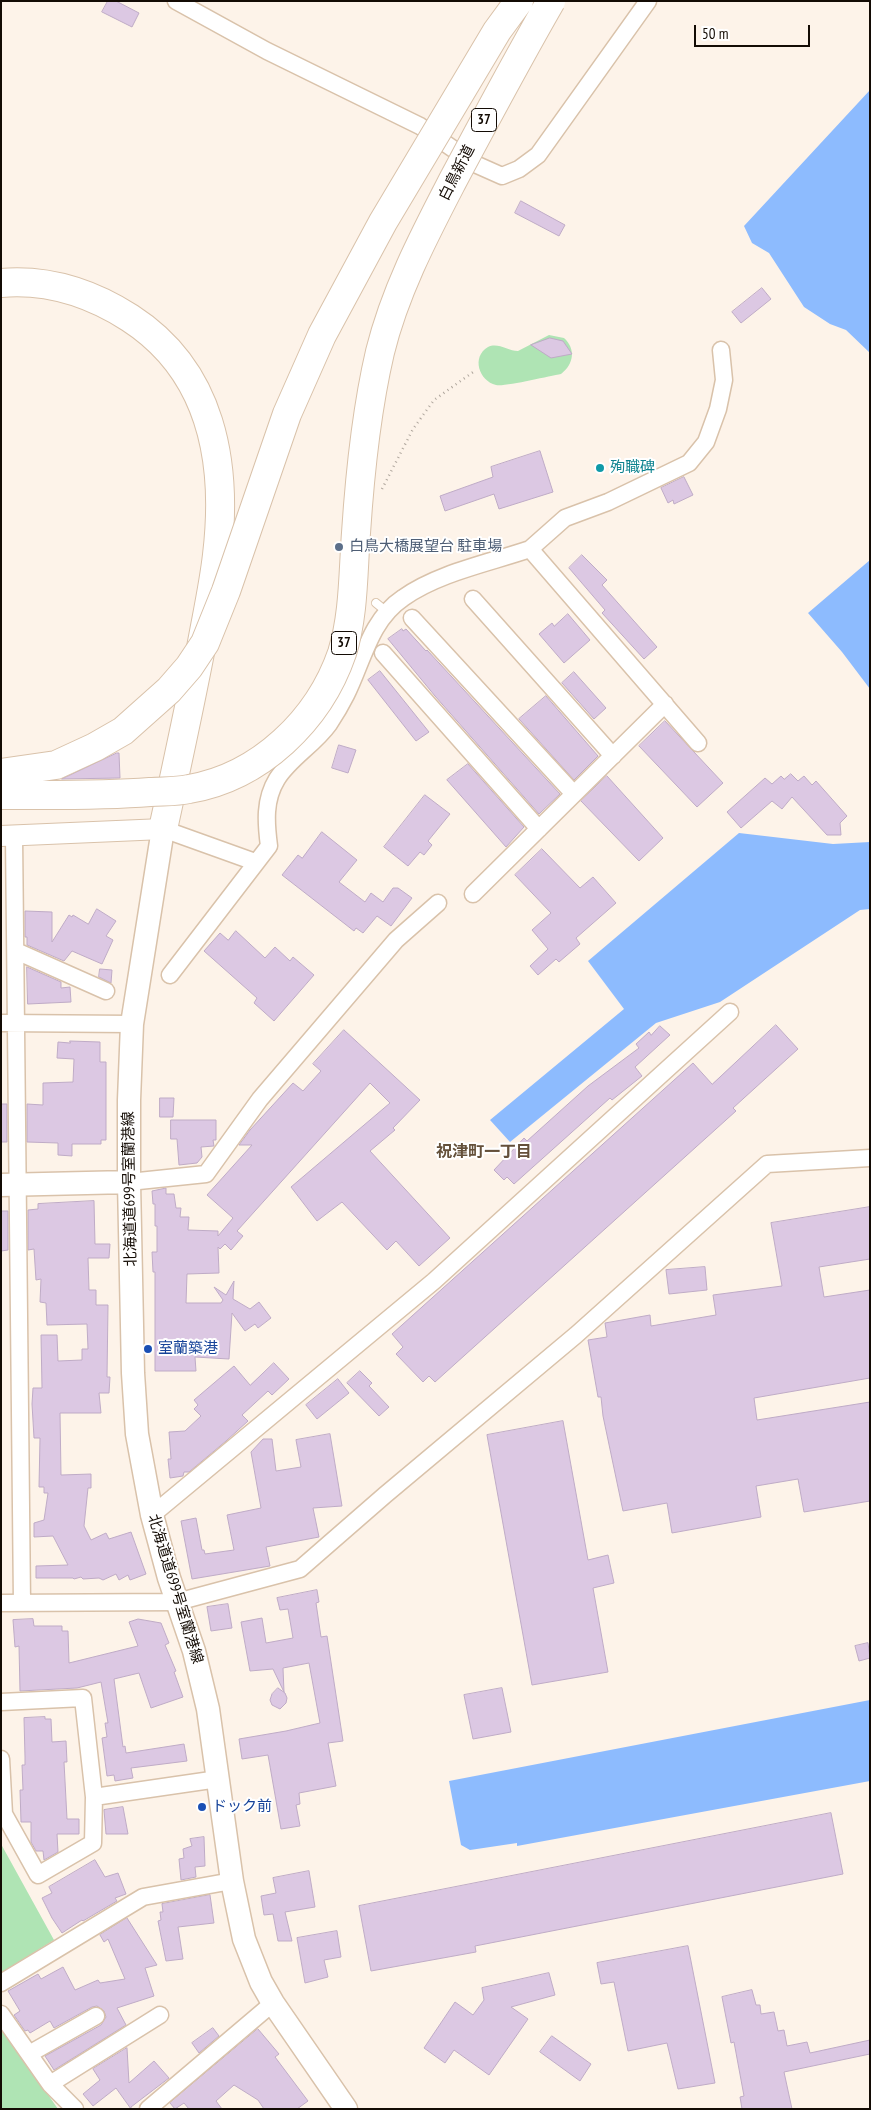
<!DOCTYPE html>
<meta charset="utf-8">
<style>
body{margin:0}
#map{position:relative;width:871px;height:2110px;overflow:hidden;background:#fdf3e9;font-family:"PT Sans Narrow",sans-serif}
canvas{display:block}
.frame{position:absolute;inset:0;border:2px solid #130b04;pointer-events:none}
.scale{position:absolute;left:694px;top:25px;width:116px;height:22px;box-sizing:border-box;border:2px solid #130b04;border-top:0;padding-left:6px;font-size:15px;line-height:18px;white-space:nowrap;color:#130b04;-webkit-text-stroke:4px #fff;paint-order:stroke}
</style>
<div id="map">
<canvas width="871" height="2110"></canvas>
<div class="frame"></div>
<div class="scale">50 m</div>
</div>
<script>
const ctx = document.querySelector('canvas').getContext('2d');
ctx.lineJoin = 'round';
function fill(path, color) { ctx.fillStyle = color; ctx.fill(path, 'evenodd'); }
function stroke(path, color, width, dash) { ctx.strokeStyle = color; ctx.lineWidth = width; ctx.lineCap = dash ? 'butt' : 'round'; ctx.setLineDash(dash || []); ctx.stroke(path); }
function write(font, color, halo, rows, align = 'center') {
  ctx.font = font + ' "PT Sans Narrow","Noto Sans JP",sans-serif'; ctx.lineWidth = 4; ctx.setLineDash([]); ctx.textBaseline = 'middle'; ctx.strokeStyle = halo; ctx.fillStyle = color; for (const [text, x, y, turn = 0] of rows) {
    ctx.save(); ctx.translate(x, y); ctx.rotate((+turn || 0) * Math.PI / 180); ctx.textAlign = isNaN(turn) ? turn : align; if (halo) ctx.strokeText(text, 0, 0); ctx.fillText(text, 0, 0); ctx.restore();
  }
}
fill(new Path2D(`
 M549 335 564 338C576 349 574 364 561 374 549 376 505 387 496 385 479 381 471 357 488 347 498 342 508 351 518 351Z
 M1 1844 54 1940 1 1973Z
 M1 2027 58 2109H1Z`), '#afe4b4');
fill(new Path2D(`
 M870 90V353L846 330 830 324 804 307 769 253 752 243 744 226Z
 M870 560V689L842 652 808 613Z
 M739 833 833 844 870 842V909L860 910 720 1002 656 1023 510 1142 490 1120 624 1009 588 961Z
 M870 1700V1781L517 1846V1843L470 1850 461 1845 449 1781Z`), '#8dbbfe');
const building = new Path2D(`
 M108 1H116L139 13 132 27 102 12Z
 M521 201 565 225 559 236 515 213Z
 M762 288 771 299 741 323 732 312Z
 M550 338 563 341 572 354 551 358 531 345Z
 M540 451 553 492 499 509 494 494 445 511 440 496 493 477 491 467Z
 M684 477 693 495 674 504 673 500 668 503 661 488Z
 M582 555 607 580 602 585 657 647 644 659 602 613 605 610 569 568Z
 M568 614 590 640 564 663 539 634 552 623 554 626Z
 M402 629 403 631 406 629 426 651 427 650 560 794 539 814 435 696 388 639Z
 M380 671 429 732 416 741 368 680Z
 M574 672 606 708 594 719 562 683Z
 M546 696 598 756 574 780 519 719Z
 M665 721 723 783 697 807 639 746Z
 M339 745 356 750 348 773 332 768Z
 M117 753H119L120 778 62 779Z
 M468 764 524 827 506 847 447 780Z
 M791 774 798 781 804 776 812 785 816 781 847 816 840 823 841 835H827L792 797 782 809 772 801 741 828 727 812 765 778 772 784 781 776 784 779Z
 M607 776 663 838 639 861 581 801Z
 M425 795 450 814 428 841 432 845 424 855 420 852 408 866 384 847Z
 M322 832 357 860 339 882 365 902 371 893 383 902 393 888H398L412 898 391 926 377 916 363 933 356 928 354 931 282 875 298 855 302 858Z
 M542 849 580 888 593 877 616 903 576 938 580 944 559 962 556 959 538 975 530 966 548 949 532 930 551 913 515 875Z
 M97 909 116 921 106 936 113 940 102 964 72 951 64 961 27 945V937H25V911L52 912V942L69 915 72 917 73 915 88 924Z
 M236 931 265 958 275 947 290 961 293 957 314 975 274 1021 254 1003 257 998 204 951 220 933 228 940Z
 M27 967 61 982V988L70 987 71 1002 28 1004Z
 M100 969 112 970 111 983 99 977Z
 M776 1025 798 1049 733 1108 736 1111 435 1382 429 1376 423 1382 396 1354 403 1347 392 1334 693 1063 712 1084Z
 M660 1026 670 1035 635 1067 642 1076 612 1100 610 1098 514 1184 507 1177 504 1180 494 1170 524 1138 527 1141 588 1086 639 1048 636 1044 649 1032 651 1035Z
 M344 1030 420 1100 393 1128 395 1130 370 1151 450 1238 419 1266 396 1241 387 1250 342 1202 317 1221 291 1187 390 1103 370 1083 237 1231 243 1236 231 1250 225 1244 220 1249 218 1247 219 1273 187 1274 186 1303H221L223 1300 214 1287 226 1295 234 1281 233 1299 250 1309 259 1302 271 1318 258 1328 255 1324 245 1331 232 1313 229 1359 195 1357 196 1371H155V1272H153L152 1252H157V1226H155V1204H153L152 1191 166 1188V1194H174L176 1208H181L180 1217H189L188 1230 218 1231V1236L233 1218 207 1195 252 1145H239L250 1130 293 1083 303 1091 321 1071 313 1064Z
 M70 1041 100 1042V1062H106V1140H101V1144H72V1156L58 1155V1143L27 1142V1104L43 1105V1083L73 1082 74 1059 57 1058 58 1042 70 1043Z
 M160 1098H174L173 1117H160Z
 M1 1104H7V1142H1Z
 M171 1120H216V1140H213L214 1146 201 1147 202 1157 197 1163 179 1165 177 1139H171Z
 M94 1201 95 1244H110L109 1258H88L89 1290H96V1305H108L107 1377H110L109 1393H99L101 1413H60L61 1475 91 1474V1488H88L84 1526 91 1540 106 1533 109 1539 131 1532 146 1574 130 1580 128 1575 119 1580 116 1574 103 1580 99 1578 83 1579 81 1577 74 1579 73 1578H36V1566L68 1565 53 1536 34 1537V1523L44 1520 48 1493H44V1487H39L40 1438H34L32 1404 33 1388H42L41 1335H57L58 1361 82 1360V1349H88L87 1324 47 1325 46 1303 40 1302 41 1279 36 1280 34 1249 28 1250V1210L38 1209V1204Z
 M870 1207V1259L819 1267 824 1297 870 1290V1378L754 1398 757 1420 870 1402V1501L804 1512 798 1479 756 1486 761 1517 672 1533 667 1503 623 1511 603 1416 601 1397H598L588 1340 607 1337 605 1323 650 1315 651 1326 716 1315 713 1295 782 1286 771 1223Z
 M1 1211H8V1250L1 1251Z
 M705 1267 707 1290 669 1294 666 1270Z
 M274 1363 289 1379 272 1395 268 1391 242 1415 248 1421 226 1441 189 1472H184L183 1476 170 1478 168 1459H171L169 1432 185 1431 201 1416 194 1409 198 1405 194 1400 234 1366 250 1385Z
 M360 1371 372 1383 369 1386 389 1407 379 1416 347 1383Z
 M338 1379 349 1393 317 1419 306 1405Z
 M563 1421 588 1560 608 1555 614 1583 593 1588 608 1672 532 1685 487 1435Z
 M330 1434 342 1506 313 1508 319 1537 266 1547 270 1566 192 1579 181 1521 196 1518 202 1550H204L205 1554 234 1550 227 1515 261 1508 251 1452 263 1439H272L276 1471 301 1467 296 1440Z
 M317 1590 319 1602 316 1603 321 1637 327 1636 343 1741 328 1743 336 1786 299 1793 300 1804 296 1805 300 1826 281 1829 268 1755 242 1759 239 1739 286 1731 320 1723 309 1663 283 1668 284 1692 273 1669 250 1671 241 1622 262 1618 266 1643 293 1638 288 1609 280 1610 277 1598Z
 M228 1604 232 1628 211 1631 207 1607Z
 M33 1619 34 1626H62V1631H68L69 1663 138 1646 129 1622 138 1619 161 1623 169 1643 165 1645 176 1671 174 1672 183 1697 151 1708 139 1673 114 1679 123 1747 125 1746 126 1753 184 1744 187 1761 131 1768 133 1778 115 1781 114 1775 107 1776 102 1738 107 1737 105 1723H108L101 1682 77 1688 20 1691 19 1646 15 1647 13 1620Z
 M868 1643 870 1658 859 1661 855 1646Z
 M278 1688 285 1693 287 1698 286 1703 280 1709 272 1705 270 1700 272 1694Z
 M502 1688 511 1732 473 1739 464 1695Z
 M45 1717V1719H51L52 1742 66 1741 67 1762H64L67 1819H79V1834H57L58 1852 44 1860 43 1851H36L31 1842V1822H21L20 1790H23L22 1765H25V1757L24 1718Z
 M123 1807 128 1834H106L104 1810Z
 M831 1813 843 1874 475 1946 476 1952 371 1971 359 1906Z
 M204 1837 205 1866 195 1867 196 1877 181 1880 179 1859 184 1858 183 1849 192 1846 190 1839Z
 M95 1860 105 1877 118 1873 126 1894 115 1898 117 1901 83 1921 82 1920 62 1933 52 1918 42 1898 52 1893 49 1887Z
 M309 1871 315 1907 285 1912 292 1941H278L273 1914 264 1915 261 1896 276 1893 273 1878Z
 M210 1895 214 1923 178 1927 183 1959 166 1961 158 1921 161 1920 160 1912H163L162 1904Z
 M127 1918 157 1965 145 1968 154 1996 117 2008 126 2025 54 2070 45 2056 101 2025 106 2017 104 2011 97 2006 92 2007 54 2028 50 2021 30 2033 28 2030 25 2031 14 2015 20 2011 8 1991 38 1974 41 1979 63 1967 75 1990 98 1980 100 1983 125 1979 108 1939 104 1942 100 1935Z
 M337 1931 341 1957 324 1960 328 1977 305 1983 297 1938Z
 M688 1946 715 2083 678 2089 667 2043 628 2051 614 1982 601 1984 597 1963Z
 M549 1973 555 1995 511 2007 528 2019 489 2075 454 2050 445 2063 424 2048 455 2002 473 2015 484 2000 482 1988Z
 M752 1990 756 2005H760L761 2014 774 2012 778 2031 784 2030 787 2046 807 2042 810 2053 870 2040V2054L784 2072 792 2109H742L740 2097 744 2096 734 2042 731 2043 722 1997Z
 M213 2028 219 2036 199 2053 192 2043Z
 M258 2029 279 2054 275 2057 308 2101 297 2109H264L258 2100 234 2085 216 2101 222 2109H189L184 2103 175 2109 170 2103Z
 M552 2036 591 2064 580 2081 540 2052Z
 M127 2048 129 2083 154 2061 169 2078 131 2107V2109L116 2088 93 2106 83 2094 100 2080 93 2069Z`);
fill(building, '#dcc8e3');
stroke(building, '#bfabc6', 1);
const service = new Path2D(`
 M376 603 387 612`);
const minor = new Path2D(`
 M176 1 267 51 420 126 475 164 502 176 519 169 538 155 648 1
 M530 549 565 518 608 502 689 463 706 442 718 409 724 380 721 350
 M473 599 613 756
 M412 618 574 794
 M383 653 539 829
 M163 829 255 862
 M14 836 22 1603
 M473 894 665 704
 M16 951 106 991
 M170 975 269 846C266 823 264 800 277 779 290 758 314 745 329 724 335 715 341 705 346 695 363 661 370 620 403 598 438 573 489 563 530 549L698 743
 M1 1023 132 1024
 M129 1182 206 1174 260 1099 396 940 438 903
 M152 1515 434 1281 730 1012
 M1 1603 177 1602 300 1569 385 1495 576 1335 767 1164 870 1158
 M1 1702 83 1698 94 1797 93 1843 38 1875 4 1814 1 1759
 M94 1797 218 1779
 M1 1983 143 1897 232 1881
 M1 2014 50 2084 75 2109
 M29 2054 96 2016
 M50 2084 160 2015
 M148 2109 273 2003`);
const tertiary = new Path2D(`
 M1 836 163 829`);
const secondary = new Path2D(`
 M163 829 132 1024 129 1100V1182L133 1373 137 1434 152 1515 169 1578 194 1651 208 1709 232 1881 244 1939 261 1982 273 2003 346 2109
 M1 1185 129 1182`);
const motorway = new Path2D(`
 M1 283C47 279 91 293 130 318 212 371 228 463 217 555 214 582 208 610 203 637 191 701 177 765 163 829`);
stroke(service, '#d9c2aa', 10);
stroke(minor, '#d9c2aa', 19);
stroke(tertiary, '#d9c2aa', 22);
stroke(secondary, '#d9c2aa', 25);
stroke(motorway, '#d9c2aa', 30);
stroke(new Path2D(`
 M382 489 413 429 434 400 476 370`), '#afa69d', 2.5, [1, 4]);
stroke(service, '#fff', 8);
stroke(minor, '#fff', 16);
stroke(tertiary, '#fff', 20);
stroke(secondary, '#fff', 22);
stroke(motorway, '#fff', 28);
const motorwayBridge = new Path2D(`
 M1 773 56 765 95 747 123 731 169 690 189 667 205 643 226 591 287 414 322 335 383 222 497 31 519 1
 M1 795C51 795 101 796 150 792 163 791 176 792 189 789 260 777 319 720 342 653 354 615 353 572 356 533 360 472 366 412 380 352 395 291 424 236 453 180 485 120 517 60 551 1`);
stroke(motorwayBridge, '#d9c2aa', 30, []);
stroke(motorwayBridge, '#fff', 28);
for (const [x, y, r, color] of [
 [600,468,5,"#0f9aa8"],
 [339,547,5,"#5c6f8a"],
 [148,1349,5,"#1a4fb4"],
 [202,1807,5,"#1a4fb4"]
]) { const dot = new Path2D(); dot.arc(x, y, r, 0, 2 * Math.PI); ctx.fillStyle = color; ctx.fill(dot); stroke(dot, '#fff', 2); }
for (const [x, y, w] of [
 [484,120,25],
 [344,643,25]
]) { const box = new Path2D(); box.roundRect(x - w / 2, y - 11.5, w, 23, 4); ctx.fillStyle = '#fff'; ctx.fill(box); stroke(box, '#130b04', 1); }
write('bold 14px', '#130b04', null, [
 ["37",484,120],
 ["37",344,643]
]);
write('15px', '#130b04', '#fff', [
 ["白鳥新道",457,173,-63],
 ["北海道道699号室蘭港線",130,1189,-91],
 ["北海道道699号室蘭港線",175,1589,73]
]);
write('15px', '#0d838f', '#fff', [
 ["殉職碑",610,468]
], 'left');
write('15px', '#4e5e75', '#fff', [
 ["白鳥大橋展望台 駐車場",349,547]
], 'left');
write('15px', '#164399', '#fff', [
 ["室蘭築港",158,1349],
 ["ドック前",212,1807]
], 'left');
write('bold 16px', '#64503a', '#fff', [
 ["祝津町一丁目",484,1152]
]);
</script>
